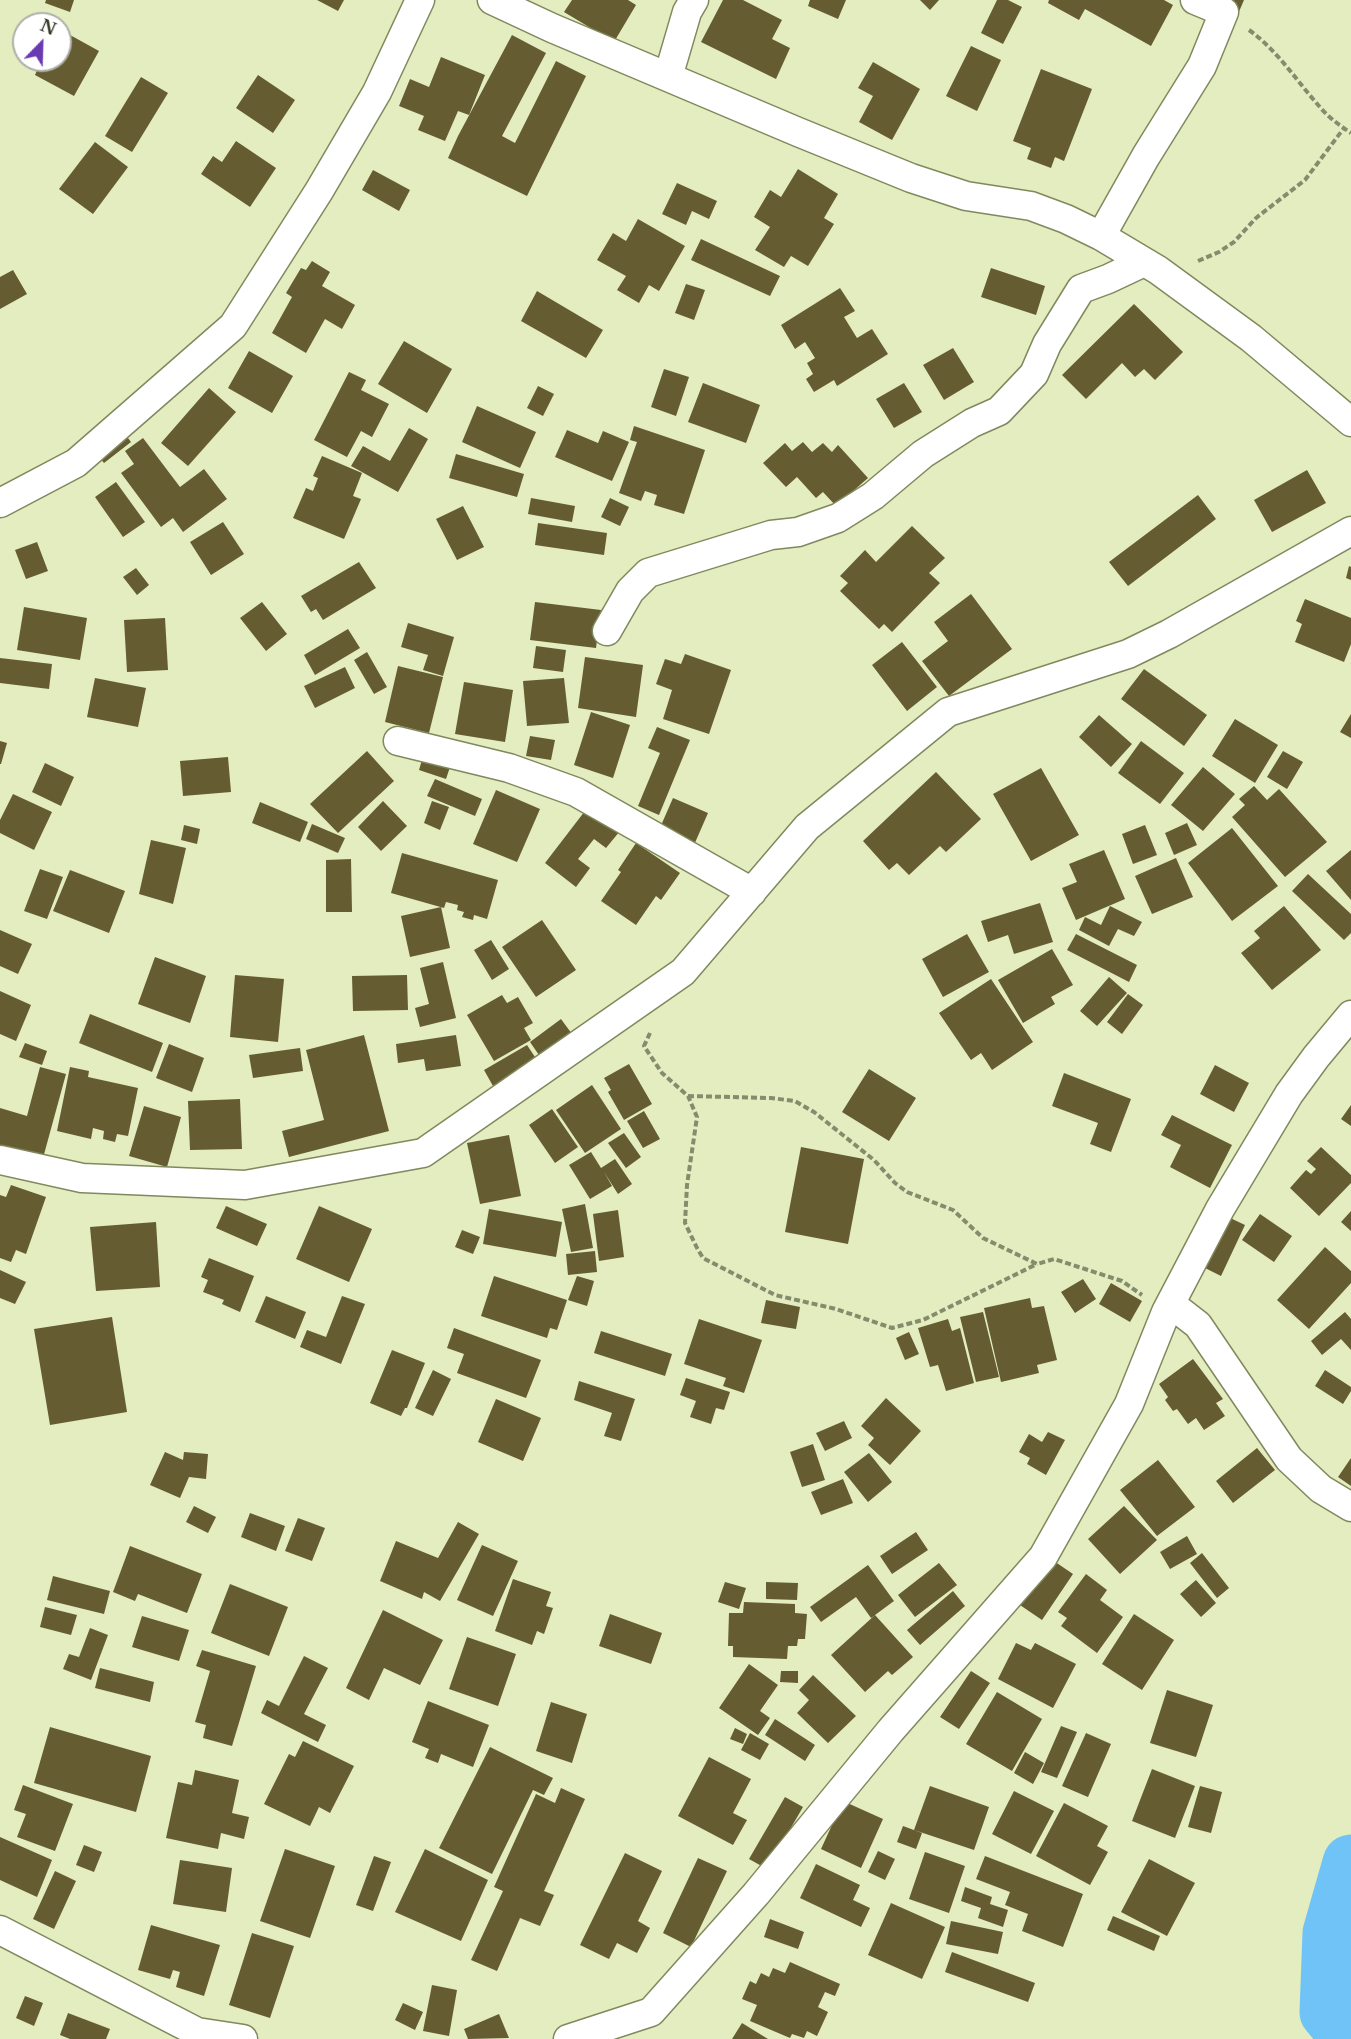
<!DOCTYPE html>
<style>
body{margin:0}
#map{position:relative;width:1351px;height:2039px;overflow:hidden;background:#e3edbf;font-family:"Libre Baskerville",serif}
canvas{display:block}
.north{position:absolute;left:12px;top:12px;width:60px;height:60px;box-sizing:border-box;background:#fff;border:2px solid #aeb0a9;border-radius:50%;rotate:23deg;font-size:16px;font-weight:700;line-height:24px;text-align:center;color:#353927}
.north::after{content:'';display:block;margin:auto;width:21px;height:27px;background:#6a3ab2;clip-path:polygon(50% 0,100% 100%,50% 72%,0 100%)}
</style>
<div id="map">
<canvas width="1351" height="2039"></canvas>
<div class="north">N</div>
</div>
<script>
const ctx = document.querySelector('canvas').getContext('2d');
ctx.lineJoin = 'round';
function stroke(path, color, width, dash) { ctx.strokeStyle = color; ctx.lineWidth = width; ctx.lineCap = dash ? 'butt' : 'round'; ctx.setLineDash(dash || []); ctx.stroke(path); }
function fill(path, color) { ctx.fillStyle = color; ctx.fill(path, 'evenodd'); }
stroke(new Path2D(`
 M1350 2039 1328 2012 1331 1933 1351 1863`), '#70c3f6', 57);
fill(new Path2D(`
 M46 0H74L70 12 45 3Z
 M317 0H344L338 11Z
 M572 0H628L636 5 614 42 564 12Z
 M723 0H743L782 20 772 39 790 48 776 79 701 42Z
 M810 0H846L838 19 808 6Z
 M920 0H939L930 10Z
 M997 0H1008L1022 7 1003 44 981 33Z
 M1049 0H1164L1173 5 1151 46 1085 9 1079 20 1048 3Z
 M1206 0H1244L1238 14Z
 M61 30 99 51 74 96 35 75 38 68 23 60H60Z
 M512 35 546 53 502 136 515 143 556 61 586 76 527 196 448 158 458 136Z
 M971 46 1001 60 977 111 946 96Z
 M441 57 485 75 469 115 458 111 445 141 418 130 424 116 399 106 410 79 429 87Z
 M873 62 920 89 892 140 859 122 873 96 858 88Z
 M1041 69 1092 89 1064 161 1055 157 1051 168 1027 159 1031 148 1013 141Z
 M258 75 295 100 273 133 236 108Z
 M141 77 168 93 132 152 105 136Z
 M236 141 276 168 250 207 201 174 213 156 222 162Z
 M95 142 128 167 93 214 59 189Z
 M798 169 838 194 824 218 834 224 808 266 791 256 784 267 755 250 770 227 754 217 770 190 781 197Z
 M373 170 410 190 399 211 362 190Z
 M677 183 717 201 709 219 692 211 686 225 662 214Z
 M638 219 685 246 659 291 649 285 639 303 617 290 626 276 597 260 613 233 626 241Z
 M701 239 780 276 770 296 691 260Z
 M312 261 330 272 322 286 355 305 342 329 325 319 306 353 272 333 292 297 286 293 301 268 306 270Z
 M991 268 1045 286 1036 315 981 297Z
 M13 270 27 294 0 309V277Z
 M686 284 705 290 694 320 675 313Z
 M840 288 855 311 844 317 857 338 872 329 888 354 837 386 834 380 814 392 806 379 813 374 807 363 815 358 805 342 795 349 781 325Z
 M537 291 603 330 586 358 521 321Z
 M1134 304 1183 352 1155 380 1144 369 1135 377 1122 363 1086 399 1062 375Z
 M404 341 452 369 427 413 378 384Z
 M953 348 974 382 944 400 923 365Z
 M249 351 293 376 272 413 228 388Z
 M664 369 689 377 676 416 651 407Z
 M349 372 366 380 361 390 389 404 372 437 361 431 347 457 314 440Z
 M703 383 760 405 746 443 688 422Z
 M904 383 922 412 894 428 876 399Z
 M538 386 554 394 543 416 527 408Z
 M209 388 236 412 188 466 161 443Z
 M477 406 536 432 520 468 462 442Z
 M634 426 705 450 684 514 654 505 657 495 645 491 641 501 619 493 637 442 630 440Z
 M409 428 428 439 398 492 351 466 363 446 390 461Z
 M122 430 131 442 104 463 94 451Z
 M567 430 598 443 603 431 629 442 612 481 555 457Z
 M143 438 180 487 204 469 227 499 183 532 173 518 161 527 121 473 134 464 125 451Z
 M803 442 812 452 823 443 832 452 838 445 868 478 836 506 823 492 816 498 797 477 786 487 763 463 785 443 792 451Z
 M456 454 524 474 517 497 449 478Z
 M322 456 362 473 353 496 361 499 344 539 293 518 306 488 313 491 318 478 313 476Z
 M1307 470 1326 503 1272 532 1254 500Z
 M116 482 145 522 123 537 95 497Z
 M1198 495 1216 519 1128 586 1109 562Z
 M531 498 575 506 572 522 528 514Z
 M610 498 629 507 620 526 601 517Z
 M463 506 484 547 457 560 436 519Z
 M223 522 244 554 211 575 190 542Z
 M538 523 607 533 604 555 535 545Z
 M912 526 945 558 929 573 940 583 892 632 884 624 879 629 840 591 848 583 840 576 865 550 876 562Z
 M37 542 48 571 26 579 15 550Z
 M359 562 376 588 323 620 316 609 311 612 301 596Z
 M1349 566 1351 567V580L1346 578Z
 M136 568 149 585 137 595 123 577Z
 M971 594 1012 649 949 696 922 661 948 641 934 622Z
 M1305 599 1351 618V644L1344 662 1295 642 1302 624 1296 621Z
 M262 602 287 634 266 651 240 618Z
 M535 602 601 610 596 648 530 640Z
 M24 607 87 618 80 660 17 650Z
 M165 618 168 670 127 672 124 620Z
 M408 623 454 637 443 676 423 670 428 655 401 647Z
 M348 629 360 648 315 675 304 655Z
 M902 642 937 687 907 711 872 665Z
 M536 646 566 650 563 672 533 668Z
 M367 652 387 687 374 694 354 660Z
 M685 654 731 670 709 734 663 719 672 690 656 684 665 659 681 664Z
 M585 657 643 665 636 717 578 708Z
 M0 658 52 664 49 689 0 683Z
 M398 666 443 677 429 733 385 722Z
 M345 667 355 688 315 708 304 686Z
 M1144 669 1207 715 1184 746 1121 699Z
 M95 678 146 688 138 727 87 717Z
 M564 678 569 723 527 726 523 681Z
 M464 682 513 690 505 742 455 734Z
 M591 712 630 725 613 778 574 765Z
 M1351 714V738L1340 732Z
 M1099 715 1132 744 1111 767 1079 737Z
 M1235 719 1278 745 1255 783 1212 756Z
 M657 727 690 740 659 815 638 806 660 753 648 748Z
 M530 736 555 740 551 760 526 756Z
 M0 741 7 743 1 764H0Z
 M1141 741 1184 773 1160 804 1118 773Z
 M425 750 453 758 446 779 419 770Z
 M367 751 394 781 338 833 310 804Z
 M1283 751 1303 762 1287 789 1267 777Z
 M228 757 231 792 183 796 180 761Z
 M45 763 74 777 61 806 32 792Z
 M1203 767 1235 794 1203 831 1171 805Z
 M1041 768 1079 835 1031 861 993 794Z
 M936 772 981 819 946 852 940 846 909 875 897 863 889 870 863 841Z
 M435 779 482 799 475 816 427 796Z
 M1254 786 1267 800 1279 789 1327 842 1285 877 1232 817 1245 805 1239 799Z
 M496 790 540 809 517 862 473 844Z
 M13 794 52 812 34 850 0 833V820Z
 M673 798 708 813 694 845 659 830Z
 M383 801 407 826 381 851 358 827Z
 M432 801 449 807 440 830 424 823Z
 M260 802 308 822 300 842 252 823Z
 M588 807 620 831 606 848 594 839 578 859 590 868 576 887 545 863Z
 M1187 823 1197 845 1174 855 1165 833Z
 M312 824 345 838 338 853 306 839Z
 M184 825 200 829 197 844 181 840Z
 M1145 825 1157 855 1133 864 1122 834Z
 M1232 828 1278 886 1232 921 1188 863Z
 M151 840 186 848 173 904 139 894Z
 M636 843 680 873 661 900 656 896 636 925 601 901 621 872 618 870Z
 M1104 850 1125 899 1076 920 1062 888 1077 882 1069 864Z
 M1351 850V900L1326 871Z
 M402 853 498 880 487 919 474 915 473 920 462 917 464 912 457 910 458 905 446 902 444 908 391 893Z
 M1176 858 1193 897 1152 914 1135 876Z
 M351 859 352 912H326V860Z
 M40 869 63 877 47 919 24 911Z
 M70 870 125 891 109 933 53 911Z
 M1308 874 1351 914V933L1344 940 1292 891Z
 M1040 903 1053 942 1014 954 1008 935 988 942 981 921Z
 M1110 906 1142 922 1134 936 1118 929 1109 946 1079 930 1085 917 1101 925Z
 M1284 906 1321 950 1272 990 1241 953 1260 938 1254 931Z
 M441 907 450 948 410 957 401 916Z
 M542 920 576 970 536 997 502 947Z
 M0 930 32 944 18 974 0 966Z
 M967 934 989 972 943 997 922 959Z
 M1076 934 1137 965 1129 982 1067 950Z
 M491 940 509 969 492 980 474 950Z
 M1052 949 1073 985 1051 997 1055 1004 1023 1023 998 980Z
 M155 957 206 976 190 1023 138 1004Z
 M443 962 456 1018 420 1027 415 1008 429 1004 420 968Z
 M235 975 284 979 278 1042 230 1037Z
 M407 975 408 1010 353 1011 352 976Z
 M1109 977 1127 993 1097 1026 1080 1011Z
 M991 979 1033 1042 992 1070 981 1053 971 1060 939 1013Z
 M0 991 31 1005 16 1041 0 1034Z
 M1128 994 1143 1005 1122 1034 1107 1022Z
 M502 995 507 1003 518 997 533 1023 524 1028 531 1040 494 1061 467 1015Z
 M90 1014 163 1043 152 1072 79 1043Z
 M561 1019 572 1034 541 1058 530 1042Z
 M364 1035 389 1131 289 1157 282 1131 324 1120 306 1050Z
 M456 1035 461 1066 426 1071 424 1059 398 1063 396 1044Z
 M25 1043 47 1051 42 1065 19 1057Z
 M169 1044 204 1058 192 1092 156 1078Z
 M527 1045 537 1060 493 1086 484 1070Z
 M300 1048 303 1071 253 1078 249 1055Z
 M629 1064 652 1104 624 1120 608 1092 611 1090 604 1078Z
 M1215 1065 1249 1083 1234 1112 1200 1094Z
 M40 1067 66 1074 43 1158 0 1147V1108L27 1116Z
 M70 1067 89 1071 88 1077 138 1088 128 1136 117 1134 115 1142 103 1139 104 1131 93 1128 91 1139 57 1131Z
 M869 1069 916 1098 889 1141 842 1112Z
 M1064 1073 1131 1099 1111 1152 1090 1144 1098 1123 1052 1106Z
 M592 1085 621 1129 585 1153 556 1110Z
 M240 1099 242 1149 190 1150 188 1101Z
 M1351 1105V1126L1341 1119Z
 M144 1106 181 1117 167 1167 129 1156Z
 M552 1109 578 1147 555 1163 529 1125Z
 M644 1111 660 1139 643 1148 627 1121Z
 M1172 1115 1232 1145 1210 1188 1170 1167 1181 1145 1161 1135Z
 M624 1133 641 1157 626 1168 608 1143Z
 M509 1135 521 1196 480 1204 467 1143Z
 M801 1147 864 1159 848 1244 785 1232Z
 M1321 1147 1351 1175V1183L1319 1216 1290 1188 1306 1170 1311 1174 1316 1169 1307 1161Z
 M591 1152 601 1168 615 1159 632 1184 618 1194 604 1172 612 1186 590 1199 569 1165Z
 M11 1185 46 1197 26 1254 16 1250 11 1262 0 1258V1195L6 1197Z
 M585 1204 593 1248 571 1252 562 1209Z
 M226 1206 267 1224 257 1246 216 1228Z
 M319 1206 372 1229 349 1282 296 1259Z
 M489 1209 562 1222 556 1257 483 1244Z
 M618 1210 624 1257 599 1261 593 1214Z
 M1351 1211V1231L1341 1222Z
 M1260 1214 1292 1236 1274 1262 1242 1240Z
 M1226 1216 1245 1225 1221 1276 1203 1267Z
 M156 1222 160 1287 96 1291 90 1227Z
 M462 1230 480 1237 473 1254 455 1247Z
 M1325 1247 1351 1271V1283L1309 1329 1277 1300Z
 M595 1251 597 1272 568 1275 566 1254Z
 M209 1258 254 1276 240 1312 222 1304 224 1300 203 1292 208 1280 201 1277Z
 M0 1270 26 1282 15 1304 0 1298Z
 M494 1276 567 1300 557 1330 550 1328 547 1338 481 1316Z
 M577 1276 594 1281 587 1306 568 1300Z
 M1083 1279 1096 1299 1075 1313 1061 1292Z
 M1111 1283 1142 1301 1130 1322 1099 1304Z
 M266 1296 306 1312 295 1339 255 1322Z
 M342 1296 365 1304 341 1364 300 1347 307 1330 326 1337Z
 M1030 1298 1032 1308 1044 1306 1057 1360 1037 1365 1039 1373 1001 1382 984 1308Z
 M766 1300 800 1307 796 1329 761 1323Z
 M983 1312 999 1377 976 1382 960 1317Z
 M1345 1312 1351 1319V1350L1341 1339 1322 1355 1311 1341Z
 M112 1317 127 1412 50 1425 34 1329Z
 M699 1319 762 1340 744 1393 723 1386 726 1378 684 1364Z
 M948 1319 952 1331 960 1328 974 1383 946 1391 938 1365 930 1367 918 1328Z
 M454 1328 541 1360 526 1398 457 1373 464 1354 447 1348Z
 M601 1331 672 1354 665 1376 594 1353Z
 M909 1332 919 1354 905 1360 896 1338Z
 M392 1350 425 1363 407 1408H405L401 1416 370 1403Z
 M1193 1359 1223 1399 1216 1403 1225 1416 1204 1430 1196 1418 1188 1424 1177 1409 1173 1411 1165 1400 1168 1397 1159 1384Z
 M433 1370 451 1379 433 1416 415 1408Z
 M1325 1370 1351 1387V1391L1343 1404 1315 1386Z
 M686 1378 730 1392 724 1410 716 1408 711 1424 690 1417 696 1401 680 1395Z
 M579 1381 635 1399 621 1441 604 1436 612 1413 574 1400Z
 M886 1398 921 1431 890 1465 868 1445 874 1438 861 1426Z
 M496 1399 541 1418 523 1461 478 1442Z
 M844 1421 852 1438 825 1451 816 1433Z
 M1048 1432 1065 1440 1046 1475 1027 1464 1030 1458 1019 1452 1029 1434 1042 1442Z
 M813 1444 825 1480 802 1487 790 1452Z
 M1257 1448 1275 1470 1233 1503 1216 1481Z
 M165 1452 183 1460 184 1452 208 1454 206 1479 189 1477 180 1498 150 1485Z
 M869 1453 892 1482 868 1502 844 1472Z
 M1351 1458V1486L1338 1477Z
 M1158 1460 1195 1507 1157 1536 1120 1490Z
 M843 1479 853 1503 821 1515 811 1492Z
 M194 1506 216 1517 208 1533 186 1522Z
 M1124 1506 1157 1540 1120 1574 1088 1539Z
 M250 1513 285 1526 276 1551 241 1537Z
 M298 1518 325 1528 312 1561 285 1551Z
 M458 1522 479 1534 440 1601 424 1592 422 1599 380 1581 396 1541 438 1558Z
 M916 1532 928 1550 892 1574 880 1556Z
 M1187 1536 1197 1554 1170 1569 1160 1552Z
 M482 1545 518 1561 493 1616 457 1600Z
 M130 1546 202 1574 187 1613 138 1594 135 1601 113 1592Z
 M1202 1553 1229 1588 1217 1598 1190 1563Z
 M1048 1557 1073 1574 1042 1620 1017 1603Z
 M939 1563 957 1585 915 1617 898 1595Z
 M868 1565 894 1601 871 1618 856 1597 821 1622 810 1607Z
 M1086 1574 1107 1590 1100 1600 1123 1617 1097 1653 1061 1626 1067 1618 1058 1612Z
 M53 1576 110 1591 104 1614 47 1600Z
 M513 1579 551 1592 546 1606 553 1608 544 1634 537 1631 532 1645 495 1631Z
 M1196 1580 1216 1603 1201 1617 1180 1594Z
 M725 1582 746 1588 739 1609 718 1602Z
 M766 1582 798 1583 797 1600 766 1599Z
 M230 1584 288 1607 269 1656 211 1633Z
 M953 1591 965 1606 920 1645 907 1630Z
 M744 1602 795 1604V1613L807 1614 805 1639H798L797 1646H788L787 1659 733 1657V1646H728L729 1613H743Z
 M45 1607 77 1615 71 1635 40 1627Z
 M383 1610 443 1640 420 1685 384 1668 369 1700 346 1688Z
 M610 1614 662 1633 651 1664 599 1646Z
 M1134 1614 1174 1640 1142 1690 1102 1664Z
 M875 1615 913 1657 892 1675 888 1671 865 1692 831 1655Z
 M142 1616 189 1630 179 1661 132 1647Z
 M90 1628 108 1635 91 1680 63 1669 69 1654 79 1657Z
 M467 1637 516 1654 498 1706 449 1689Z
 M1016 1643 1031 1650 1035 1643 1076 1664 1053 1708 998 1679Z
 M202 1650 256 1666 232 1746 203 1738 206 1725 195 1722 210 1671 196 1666Z
 M304 1656 328 1668 304 1714 326 1725 318 1742 261 1713 267 1700 279 1706Z
 M749 1664 778 1685 760 1711 770 1718 758 1735 719 1708Z
 M100 1668 154 1682 150 1702 95 1688Z
 M781 1671H798V1683L780 1682Z
 M971 1671 990 1683 959 1729 940 1717Z
 M813 1675 856 1716 828 1743 797 1713 809 1700 799 1690Z
 M1167 1690 1213 1705 1196 1757 1150 1743Z
 M997 1692 1042 1719 1012 1771 966 1744Z
 M428 1701 489 1725 473 1767 441 1754 438 1763 425 1758 429 1749 412 1742Z
 M551 1702 587 1714 572 1763 536 1751Z
 M775 1719 815 1745 805 1761 765 1735Z
 M1061 1726 1077 1732 1057 1778 1041 1772Z
 M50 1727 151 1756 136 1812 34 1783Z
 M735 1728 747 1734 743 1744 730 1739Z
 M750 1733 769 1744 760 1760 741 1750Z
 M1086 1733 1111 1744 1088 1797 1062 1786Z
 M303 1741 354 1766 330 1813 319 1807 310 1826 264 1804 289 1754 295 1757Z
 M490 1747 553 1778 544 1795 533 1790 492 1874 439 1848Z
 M1025 1752 1044 1763 1033 1784 1014 1773Z
 M709 1757 751 1779 733 1813 747 1820 733 1845 678 1816Z
 M1152 1769 1195 1786 1175 1838 1132 1821Z
 M195 1770 239 1780 232 1813 249 1817 244 1839 221 1833 218 1849 166 1838 178 1782 192 1785Z
 M23 1785 73 1804 55 1851 17 1837 26 1814 14 1810Z
 M930 1786 989 1807 974 1850 914 1830Z
 M1200 1786 1222 1792 1211 1833 1188 1827Z
 M561 1788 585 1799 544 1891 554 1895 540 1926 520 1918 497 1971 471 1960 503 1891 494 1887 536 1794 555 1803Z
 M1014 1791 1054 1811 1031 1854 992 1834Z
 M785 1797 803 1807 767 1869 749 1859Z
 M843 1801 883 1819 861 1868 821 1849Z
 M1064 1803 1108 1826 1097 1846 1108 1852 1090 1885 1036 1856Z
 M903 1826 922 1833 916 1849 897 1842Z
 M0 1837 52 1860 37 1897 0 1880Z
 M84 1845 102 1852 94 1872 76 1865Z
 M285 1849 335 1866 310 1938 260 1921Z
 M425 1849 488 1880 461 1941 395 1912Z
 M878 1851 895 1859 885 1880 868 1872Z
 M925 1852 965 1866 949 1913 909 1899Z
 M625 1853 662 1871 638 1921 650 1928 637 1953 617 1943 609 1959 580 1945Z
 M374 1856 391 1862 373 1911 356 1905Z
 M985 1856 1083 1894 1063 1947 1022 1931 1028 1914 1005 1905 1010 1892 976 1879Z
 M698 1858 727 1871 691 1947 663 1933Z
 M1149 1859 1195 1883 1167 1936 1121 1912Z
 M180 1860 232 1868 226 1912 173 1904Z
 M816 1864 860 1885 853 1900 870 1908 861 1927 800 1898Z
 M55 1871 76 1881 54 1929 33 1919Z
 M965 1887 992 1897 990 1904 1008 1910 1003 1927 978 1918 981 1908 961 1901Z
 M891 1903 945 1927 922 1979 868 1955Z
 M1113 1916 1160 1936 1154 1951 1107 1930Z
 M770 1919 804 1932 798 1949 764 1937Z
 M951 1921 1003 1932 998 1954 946 1944Z
 M151 1925 220 1945 204 1996 176 1987 180 1972 173 1970 170 1979 138 1970Z
 M252 1933 294 1946 270 2018 229 2005Z
 M952 1952 1035 1983 1028 2002 945 1972Z
 M790 1962 840 1984 835 1996 825 1992 818 2007 828 2012 817 2036 807 2031 804 2038 792 2034 790 2038 750 2021 757 2005 742 1999 750 1981 756 1984 761 1973 769 1977 773 1968 785 1973Z
 M432 1985 457 1990 449 2036 423 2031Z
 M25 1996 43 2003 34 2026 16 2018Z
 M403 2003 423 2012 415 2030 395 2020Z
 M68 2013 110 2029 106 2039H70L60 2035Z
 M499 2014 509 2038 468 2039 464 2029Z
 M742 2023 768 2039H732Z`), '#655c32');
const street = new Path2D(`
 M492 0 552 28 798 132 911 178 966 196 1031 206 1066 219 1101 236 1158 270 1251 338 1351 422
 M668 77 687 12 694 0
 M1101 236 1146 156 1202 66 1224 12 1195 0
 M0 503 76 463 233 326 319 191 377 92 420 0
 M607 631 630 591 648 573 771 535 798 532 838 518 873 496 923 454 972 423 999 411 1034 374 1047 344 1081 289 1108 279 1144 262
 M398 741 509 768 576 792 752 892
 M0 1160 82 1178 245 1185 423 1153 683 972 807 827 948 712 1128 654 1169 634 1351 531
 M1171 1304 1198 1325 1289 1459 1321 1489 1351 1507
 M0 1930 197 2032 243 2039
 M568 2039 651 2012 756 1894 891 1730 1043 1557 1129 1404 1166 1312 1220 1209 1289 1094 1316 1057 1351 1015`);
stroke(street, '#80885e', 31);
stroke(new Path2D(`
 M1249 30C1277 50 1296 80 1319 106 1328 117 1339 125 1351 133
 M1198 261 1219 252 1234 242 1256 218 1305 180 1344 128
 M650 1033 644 1046 662 1073 688 1096 697 1117 687 1185 685 1223 697 1248 703 1258 775 1295 836 1309 892 1328 923 1320 1037 1264
 M688 1096 771 1098 795 1101 814 1112 874 1160 895 1183 907 1192 953 1210 983 1238 1037 1264 1054 1259 1122 1281 1142 1295`), '#858c6d', 4, [6, 3]);
stroke(street, '#fff', 28);
</script>
